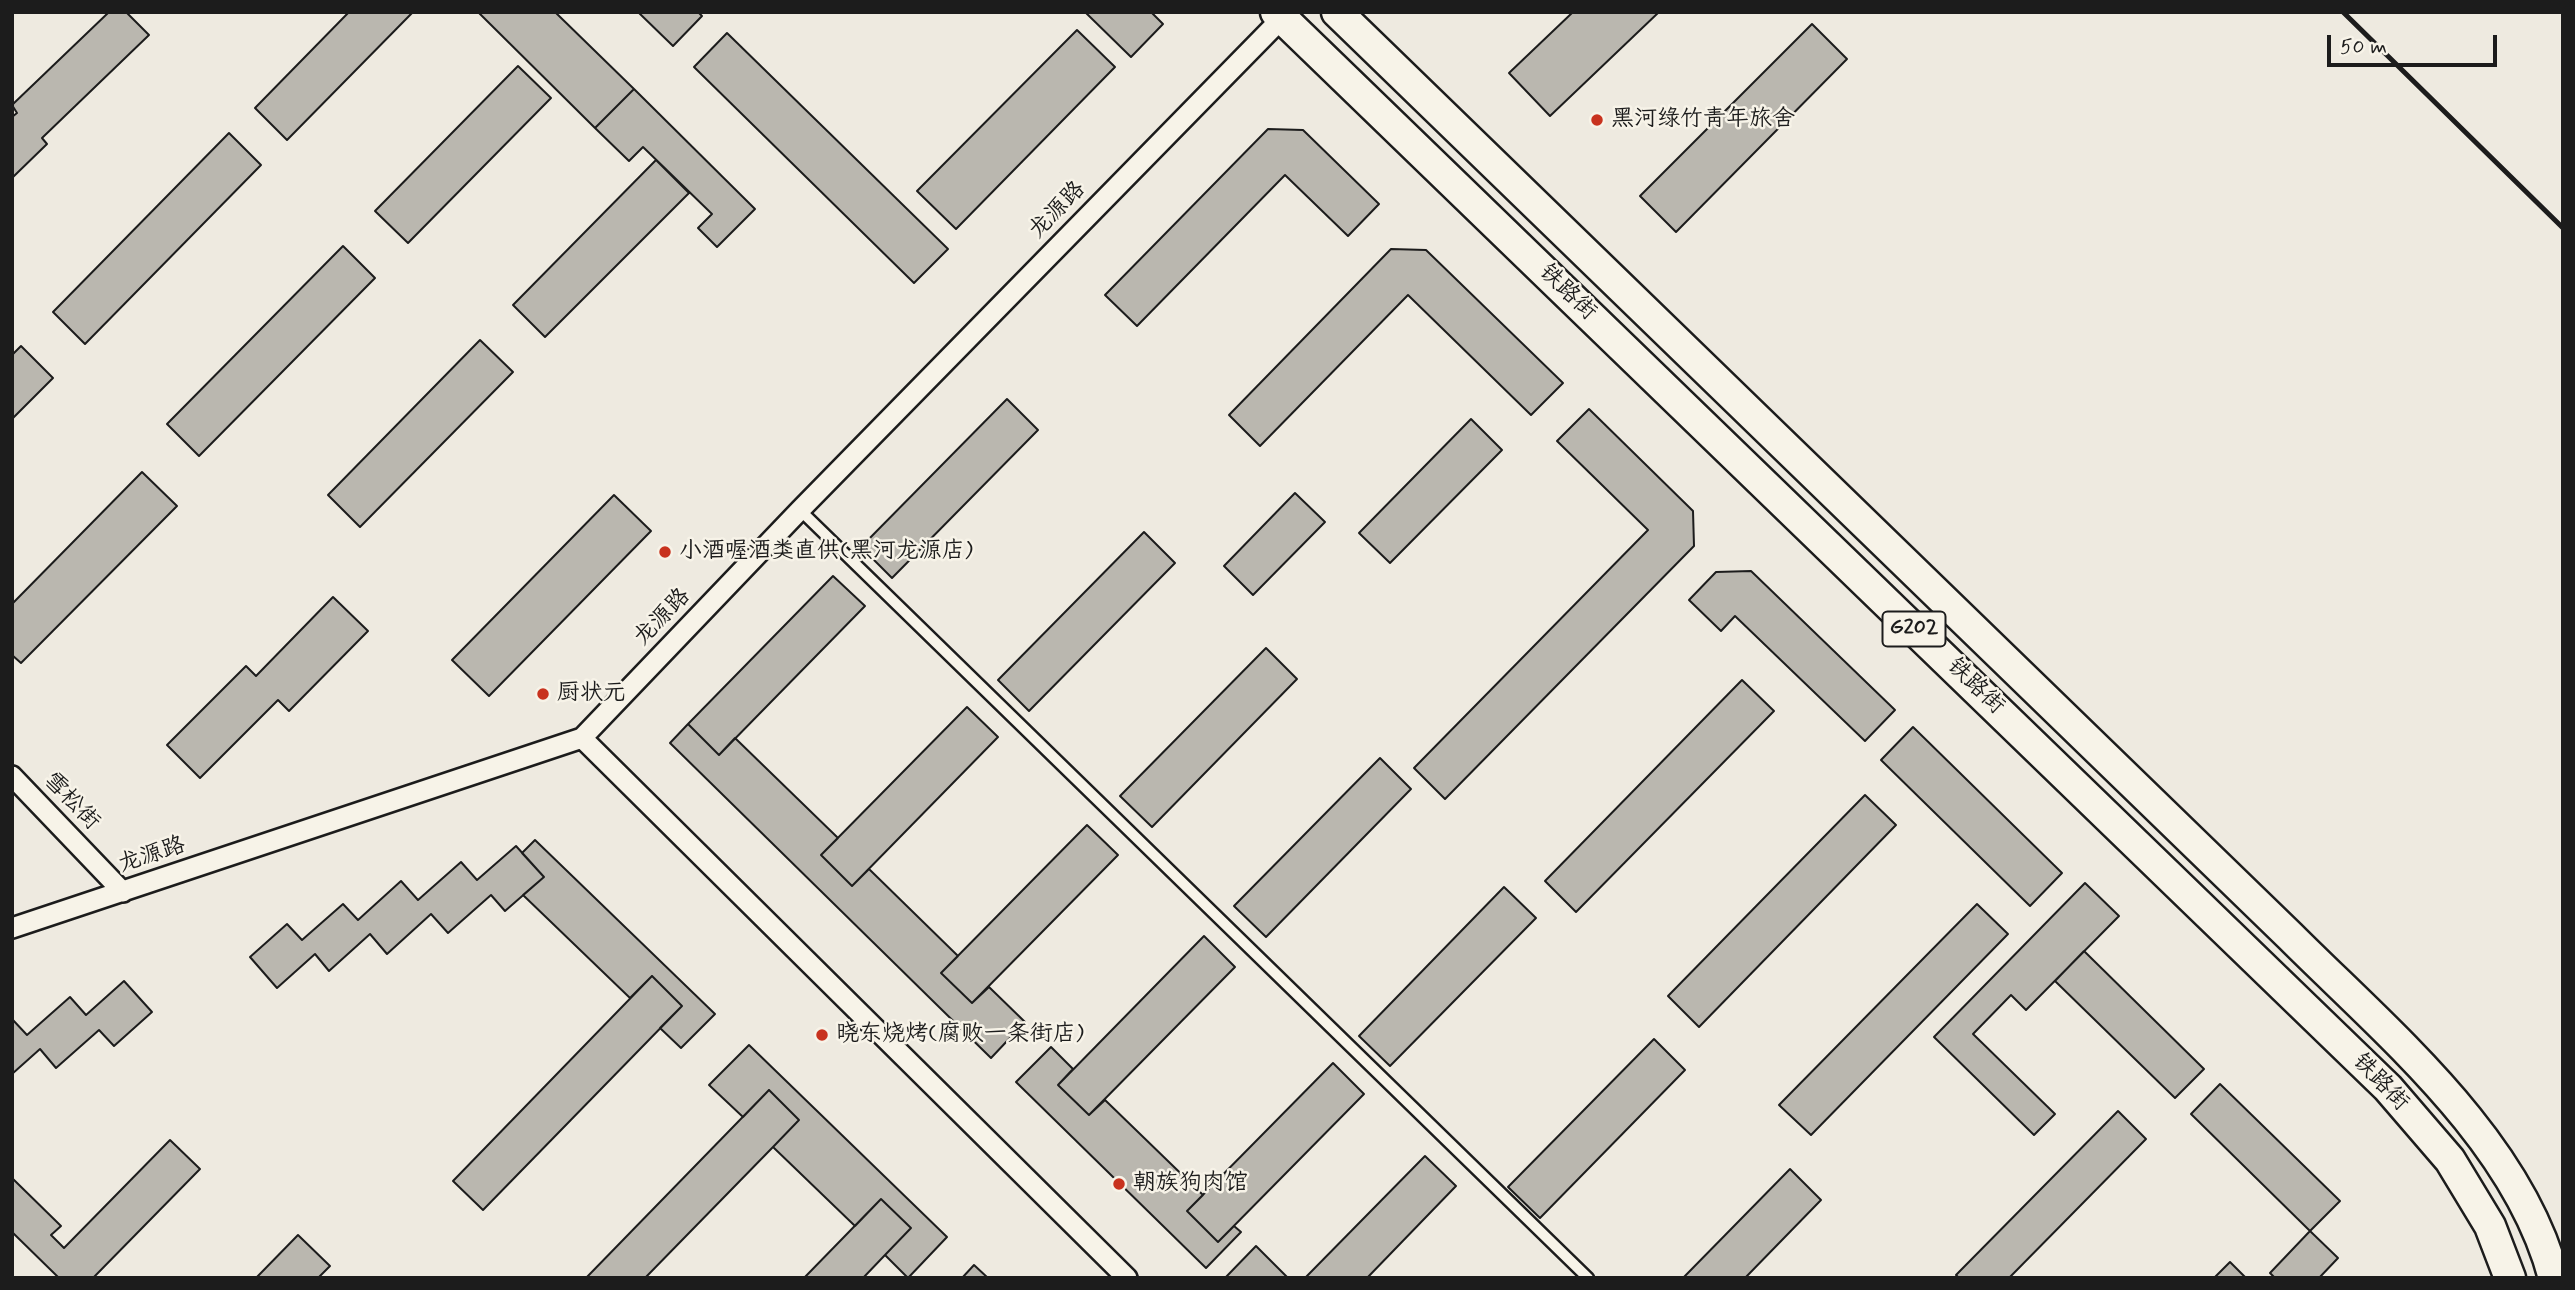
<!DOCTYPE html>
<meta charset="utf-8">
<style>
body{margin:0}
#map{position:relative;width:2575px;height:1290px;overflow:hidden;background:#eeeae0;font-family:Mynerve,sans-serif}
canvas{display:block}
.frame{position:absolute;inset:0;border:14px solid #1c1c1c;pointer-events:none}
.scale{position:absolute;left:2327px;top:35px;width:170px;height:32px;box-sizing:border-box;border:4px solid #1c1c1c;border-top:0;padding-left:9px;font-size:21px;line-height:24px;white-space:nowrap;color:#1c1c1c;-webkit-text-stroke:5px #f7f3e8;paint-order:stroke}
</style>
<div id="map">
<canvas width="2575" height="1290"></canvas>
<div class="frame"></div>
<div class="scale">50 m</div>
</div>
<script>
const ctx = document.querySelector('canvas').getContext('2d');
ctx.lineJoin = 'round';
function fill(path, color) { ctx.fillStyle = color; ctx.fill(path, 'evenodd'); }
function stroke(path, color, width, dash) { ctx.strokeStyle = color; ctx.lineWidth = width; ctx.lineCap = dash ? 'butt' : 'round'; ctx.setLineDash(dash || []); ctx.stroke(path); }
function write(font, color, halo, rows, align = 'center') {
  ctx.font = font + ' Mynerve,"LXGW WenKai TC",sans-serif'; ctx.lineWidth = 5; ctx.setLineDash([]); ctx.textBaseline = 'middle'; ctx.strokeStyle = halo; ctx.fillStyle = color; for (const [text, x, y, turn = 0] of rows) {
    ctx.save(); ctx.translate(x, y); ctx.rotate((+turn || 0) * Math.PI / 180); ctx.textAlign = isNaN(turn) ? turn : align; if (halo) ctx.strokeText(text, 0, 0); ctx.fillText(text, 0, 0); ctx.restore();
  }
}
const building = new Path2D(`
 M109 12H126L149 35 42 138 47 144 12 178V117L17 113 12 105Z
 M349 12H413L287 140 255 108Z
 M478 12H555L634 89 595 128Z
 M638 12H698L702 16 673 46Z
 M1085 12H1151L1163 24 1131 57Z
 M1573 12H1659L1550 116 1509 73Z
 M1812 24 1847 59 1676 232 1640 196Z
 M1077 30 1115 67 956 229 917 191Z
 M727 33 948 249 914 283 694 67Z
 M518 66 551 98 408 243 375 211Z
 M634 89 755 209 717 247 698 228 712 214 643 147 629 161 595 128Z
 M1268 129 1303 130 1379 204 1348 236 1285 175 1137 326 1105 295Z
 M229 133 261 165 85 344 53 312Z
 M656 160 689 193 545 337 513 305Z
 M343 246 375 278 199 456 167 424Z
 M1391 249 1426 250 1563 383 1531 415 1408 295 1260 446 1229 415Z
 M480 340 513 372 360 527 328 495Z
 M21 346 53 378 12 419V355Z
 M1007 399 1038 430 892 578 861 547Z
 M1589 409 1693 511 1694 546 1445 799 1414 768 1648 530 1557 441Z
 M1471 419 1502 450 1390 563 1359 533Z
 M142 472 177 506 21 663 12 655V604Z
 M1295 493 1325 522 1253 595 1224 566Z
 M614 495 651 531 489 696 452 660Z
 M1144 532 1175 563 1029 711 998 680Z
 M1751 571 1895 710 1865 741 1735 616 1721 631 1689 600 1716 572Z
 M833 576 865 606 719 755 688 724Z
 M333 597 368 631 289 711 278 700 200 778 167 745 246 666 256 676Z
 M1266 648 1297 679 1152 827 1120 796Z
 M1742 680 1774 711 1576 912 1545 881Z
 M967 707 998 737 852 886 821 855Z
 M688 724 719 755 735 738 838 838 821 855 852 886 869 869 958 956 941 973 972 1003 989 987 1025 1022 991 1058 670 743Z
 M1913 727 2062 873 2030 906 1881 760Z
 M1380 758 1411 789 1266 937 1234 906Z
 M1865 795 1896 825 1699 1027 1668 996Z
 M1087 825 1118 855 972 1003 941 973Z
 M535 840 715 1014 681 1048 660 1028 682 1006 652 976 630 998 523 895 544 877 522 853Z
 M516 846 544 877 505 911 491 895 448 933 431 914 387 954 370 934 329 971 315 954 277 988 250 957 287 924 302 940 343 904 358 920 401 881 418 900 461 862 477 880Z
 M2085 883 2119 916 2026 1010 2011 995 1973 1034 2055 1114 2034 1135 1934 1037Z
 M1504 887 1536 918 1390 1066 1359 1036Z
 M1977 904 2008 934 1811 1135 1779 1105Z
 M1204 936 1235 967 1089 1115 1058 1085Z
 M2084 951 2204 1069 2175 1098 2055 981Z
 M652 976 682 1006 483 1210 453 1181Z
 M124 981 152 1012 114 1046 99 1030 56 1068 40 1049 12 1074V1019L27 1035 70 997 86 1015Z
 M1654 1039 1685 1070 1540 1218 1508 1187Z
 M749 1045 947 1237 908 1278 885 1255 911 1228 881 1199 855 1226 773 1147 799 1120 769 1090 743 1117 709 1085Z
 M1051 1047 1073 1069 1058 1085 1089 1115 1105 1100 1203 1195 1187 1211 1218 1242 1234 1226 1241 1232 1206 1268 1016 1082Z
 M1333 1063 1364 1094 1218 1242 1187 1211Z
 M2220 1084 2340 1201 2310 1231 2191 1114Z
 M769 1090 799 1120 773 1147 645 1278H586Z
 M2118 1111 2146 1139 2009 1278H1959L1956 1275Z
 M170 1140 200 1169 93 1278H59L12 1232V1178L61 1226 51 1235 64 1248Z
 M1425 1156 1456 1186 1367 1278H1305Z
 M1790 1169 1821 1200 1745 1278H1683Z
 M881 1199 911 1228 885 1255 863 1278H804Z
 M2310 1231 2338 1258 2319 1278H2275L2270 1273Z
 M298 1235 330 1266 318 1278H256Z
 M1256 1246 1288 1278H1225Z
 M2230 1262 2246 1278H2214Z
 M974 1265 988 1278H962Z`);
fill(building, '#bab7af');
stroke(building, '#1c1c1c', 2);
const service = new Path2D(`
 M800 510 1588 1278`);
const minor = new Path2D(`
 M582 738 1127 1278
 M12 776 123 892
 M12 928 582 738 800 510 1288 12`);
const primary = new Path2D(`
 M1276 12 2388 1088 2450 1160 2490 1226 2510 1278
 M1337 12 2290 936C2387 1033 2518 1140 2554 1278`);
stroke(service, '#1c1c1c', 15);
stroke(minor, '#1c1c1c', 24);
stroke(primary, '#1c1c1c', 35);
stroke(service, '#f7f3e8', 10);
stroke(minor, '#f7f3e8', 19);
stroke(primary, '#f7f3e8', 30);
stroke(new Path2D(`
 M2343 12 2563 228`), '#1c1c1c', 5);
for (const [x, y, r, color] of [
 [1597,120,7,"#c8321e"],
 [665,552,7,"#c8321e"],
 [543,694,7,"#c8321e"],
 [822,1035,7,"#c8321e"],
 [1119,1184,7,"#c8321e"]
]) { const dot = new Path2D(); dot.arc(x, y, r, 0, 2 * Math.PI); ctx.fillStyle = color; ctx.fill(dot); stroke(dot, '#f7f3e8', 2.5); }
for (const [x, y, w] of [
 [1914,629,63]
]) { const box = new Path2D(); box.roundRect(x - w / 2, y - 17.5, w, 35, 5); ctx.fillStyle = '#f7f3e8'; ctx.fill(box); stroke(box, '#1c1c1c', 2); }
write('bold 21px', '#1c1c1c', null, [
 ["G202",1914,629]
]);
write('23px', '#1c1c1c', '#f7f3e8', [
 ["黑河绿竹青年旅舍",1611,120],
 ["小酒喔酒类直供(黑河龙源店)",679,552],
 ["厨状元",557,694],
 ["晓东烧烤(腐败一条街店)",836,1035],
 ["朝族狗肉馆",1133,1184]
], 'left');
write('23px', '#1c1c1c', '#f7f3e8', [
 ["龙源路",1058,211,-46],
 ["铁路街",1567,293,44],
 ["龙源路",663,618,-46],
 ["铁路街",1975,687,44],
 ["雪松街",71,802,46],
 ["龙源路",152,856,-18],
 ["铁路街",2380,1083,46]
]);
</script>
